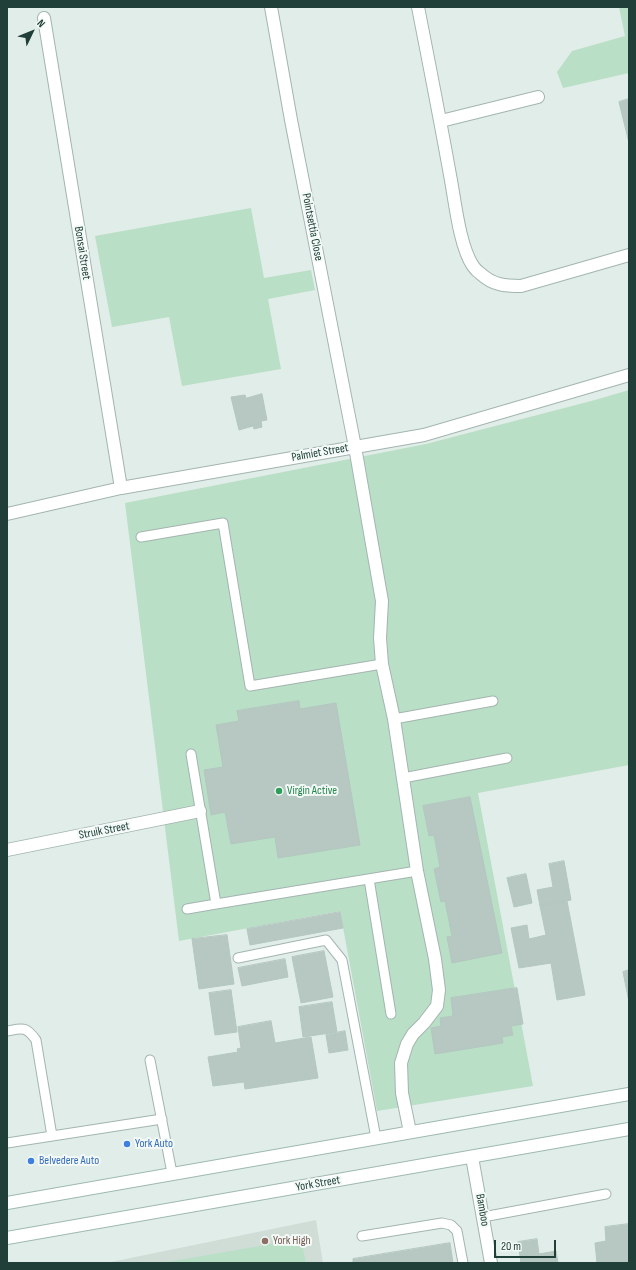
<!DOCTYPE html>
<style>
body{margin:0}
#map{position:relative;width:636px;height:1270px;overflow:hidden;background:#e1ede8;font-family:"Sofia Sans Condensed",sans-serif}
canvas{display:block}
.frame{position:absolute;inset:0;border:8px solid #203f38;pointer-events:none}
.north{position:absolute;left:12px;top:12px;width:40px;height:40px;-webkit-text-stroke:3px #f2f9f6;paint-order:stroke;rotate:47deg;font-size:11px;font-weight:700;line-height:16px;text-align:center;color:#203f38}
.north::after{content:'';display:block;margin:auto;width:14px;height:18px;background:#203f38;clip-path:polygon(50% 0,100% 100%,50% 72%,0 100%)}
.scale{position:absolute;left:494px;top:1240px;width:62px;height:18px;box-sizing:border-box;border:2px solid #203f38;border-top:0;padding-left:5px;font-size:12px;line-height:14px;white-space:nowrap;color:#203f38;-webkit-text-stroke:3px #f2f9f6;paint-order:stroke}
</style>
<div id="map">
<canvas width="636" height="1270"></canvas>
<div class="frame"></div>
<div class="north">N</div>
<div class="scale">20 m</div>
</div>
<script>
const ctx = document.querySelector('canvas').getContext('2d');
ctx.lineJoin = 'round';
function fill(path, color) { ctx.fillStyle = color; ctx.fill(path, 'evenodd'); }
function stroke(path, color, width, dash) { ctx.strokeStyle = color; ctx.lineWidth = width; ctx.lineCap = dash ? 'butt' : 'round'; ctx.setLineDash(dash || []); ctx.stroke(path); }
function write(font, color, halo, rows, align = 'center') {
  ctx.font = font + ' "Sofia Sans Condensed",sans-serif'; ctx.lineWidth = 4; ctx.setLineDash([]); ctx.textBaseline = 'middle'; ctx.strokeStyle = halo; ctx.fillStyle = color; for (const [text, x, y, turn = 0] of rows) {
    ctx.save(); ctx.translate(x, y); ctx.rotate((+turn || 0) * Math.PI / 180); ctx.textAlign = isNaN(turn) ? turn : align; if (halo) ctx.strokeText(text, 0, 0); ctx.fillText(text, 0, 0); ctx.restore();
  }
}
fill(new Path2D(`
 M316 1220 323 1263H106Z`), '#d0ddd7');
fill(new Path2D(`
 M619 7H629V73L563 88 557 72 572 51 625 36Z
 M251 208 264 278 311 270 315 290 268 299 281 369 182 386 169 317 112 327 95 236Z
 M629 390V765L478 793 533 1086 377 1111 340 911 179 941 125 503 426 444 595 400Z
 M301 1239 306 1263H161Z`), '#b9dfc6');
const building = new Path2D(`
 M629 99V143L619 102Z
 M262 394 267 420 261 421 262 427 254 429 253 426 239 430 231 397 245 395 246 398Z
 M299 701 300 709 336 703 360 845 278 858 275 837 231 844 225 812 211 815 204 770 223 767 216 725 239 721 237 711Z
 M470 797 502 953 452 963 447 937 452 936 445 901 441 902 434 869 440 867 434 835 429 836 423 806Z
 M564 861 571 900 540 906 537 890 553 887 549 864Z
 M526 874 532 903 514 907 507 878Z
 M567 901 585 995 557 1000 551 963 519 968 511 928 527 925 529 939 546 935 540 906Z
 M340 912 343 928 250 945 247 929Z
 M227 935 234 984 199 989 192 939Z
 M324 951 333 997 301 1003 292 957Z
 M285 959 288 977 242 986 238 968Z
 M629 970V1002L623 972Z
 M517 988 523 1024 511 1026 513 1035 502 1037 503 1043 435 1054 431 1028 441 1026 440 1018 453 1016 451 998Z
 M231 990 237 1032 215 1035 209 993Z
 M332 1002 337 1032 303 1037 299 1007Z
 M271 1021 275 1043 311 1037 318 1078 245 1089 244 1082 213 1086 208 1057 238 1052 237 1049 241 1048 238 1027Z
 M345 1031 348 1050 329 1053 326 1035Z
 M629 1224V1263H597L595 1243 606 1241 605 1227Z
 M537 1239 539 1254 556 1251 558 1263H521L518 1242Z
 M450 1243 453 1263H353V1259Z`);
fill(building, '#b7c8c2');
stroke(building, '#b3c7c0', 1);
const service = new Path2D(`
 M141 537 223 523 250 686 382 664
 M394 719 493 701
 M191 754 216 904 417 871
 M403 778 507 758
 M369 879 391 1014
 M187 909 216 904
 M238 958 326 940 342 960 376 1138
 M7 1031C23 1028 26 1026 36 1040L52 1136
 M150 1060 172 1173
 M7 1143 162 1119
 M483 1217 606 1194
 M362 1236 442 1223 451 1225 457 1231 463 1263`);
const minor = new Path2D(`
 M271 7 291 120 355 447 382 601 380 638 382 664 394 719 417 871 435 959 439 990 437 1006 424 1023 413 1034 407 1044 401 1063 402 1093 410 1132
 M418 7C429 63 440 119 450 175 455 200 459 245 473 266 475 269 478 272 481 274 493 285 505 286 521 286L629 255
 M44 18 121 488
 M441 121 538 97
 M7 514 121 488 424 435 629 375
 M7 850 200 811
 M472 1157 491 1263`);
const secondary = new Path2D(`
 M7 1203 629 1094
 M7 1238 629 1129`);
stroke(service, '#a3b5b0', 11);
stroke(minor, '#a3b5b0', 14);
stroke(secondary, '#9fb9b2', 14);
stroke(service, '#fff', 9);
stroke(minor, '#fff', 12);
stroke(secondary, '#fff', 12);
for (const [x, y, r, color] of [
 [279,791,4,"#2e9e5b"],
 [127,1144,4,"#3f7fe0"],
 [31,1161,4,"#3f7fe0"],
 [265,1241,4,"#8d6e63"]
]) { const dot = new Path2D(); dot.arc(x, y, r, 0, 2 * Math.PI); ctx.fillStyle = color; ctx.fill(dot); stroke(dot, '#f2f9f6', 1.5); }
write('12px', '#203f38', '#f2f9f6', [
 ["Pointsettia Close",312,227,79],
 ["Bonsai Street",82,253,81],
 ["Palmiet Street",320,453,-10],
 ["Struik Street",104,831,-11],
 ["York Street",318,1184,-10],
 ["Bamboo",482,1210,80]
]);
write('12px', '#27864d', '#f2f9f6', [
 ["Virgin Active",287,791]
], 'left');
write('12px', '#366cbe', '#f2f9f6', [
 ["York Auto",135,1144],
 ["Belvedere Auto",39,1161]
], 'left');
write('12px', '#785e54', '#f2f9f6', [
 ["York High",273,1241]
], 'left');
</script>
